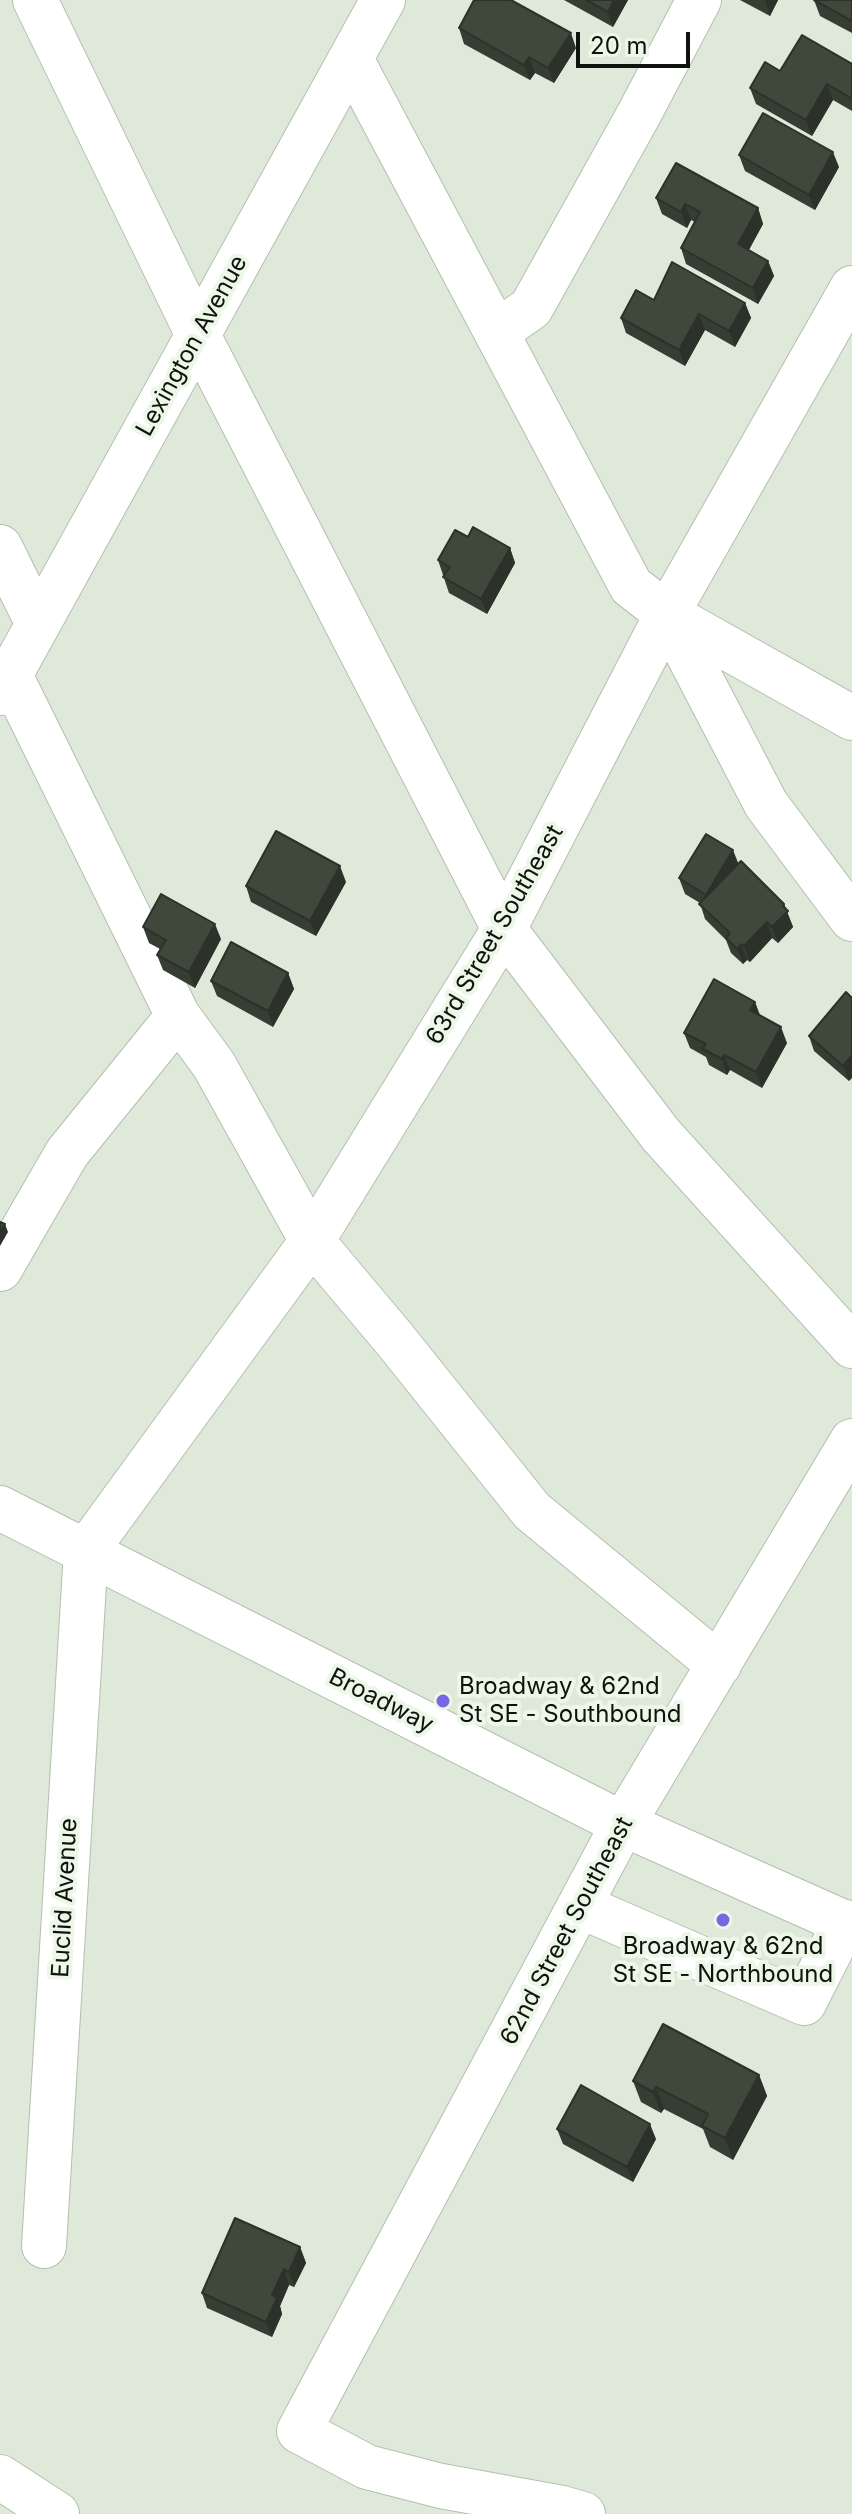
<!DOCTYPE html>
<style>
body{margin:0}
#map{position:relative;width:852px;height:2514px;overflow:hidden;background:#dee9da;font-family:Inter,sans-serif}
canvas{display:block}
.scale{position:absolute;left:576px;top:32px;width:114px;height:36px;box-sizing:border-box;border:4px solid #0f130d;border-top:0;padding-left:10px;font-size:24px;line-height:28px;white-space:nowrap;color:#0f130d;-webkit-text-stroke:6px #ecf7e7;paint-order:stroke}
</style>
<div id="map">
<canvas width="852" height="2514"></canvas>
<div class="scale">20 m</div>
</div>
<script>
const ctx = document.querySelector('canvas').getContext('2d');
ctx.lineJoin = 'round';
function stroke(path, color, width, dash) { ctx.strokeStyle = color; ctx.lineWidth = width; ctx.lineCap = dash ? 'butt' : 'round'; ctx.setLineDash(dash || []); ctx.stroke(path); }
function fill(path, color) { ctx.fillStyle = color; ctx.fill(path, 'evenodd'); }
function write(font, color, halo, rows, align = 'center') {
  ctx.font = font + ' Inter,sans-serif'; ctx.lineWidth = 8; ctx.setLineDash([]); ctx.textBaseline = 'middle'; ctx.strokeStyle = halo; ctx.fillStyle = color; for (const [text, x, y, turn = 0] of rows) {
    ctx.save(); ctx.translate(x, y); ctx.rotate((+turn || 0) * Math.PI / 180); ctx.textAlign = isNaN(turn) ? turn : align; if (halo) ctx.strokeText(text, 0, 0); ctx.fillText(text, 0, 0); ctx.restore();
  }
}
const minor = new Path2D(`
 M35 0 198 335 504 929 661 1135 852 1346
 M351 59 631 586 667 614 766 804 852 919
 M492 324 511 322 531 308 639 114 699 0
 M0 547 38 624
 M667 614 852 718
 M10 675 178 1016 214 1065 312 1241 396 1341 532 1511 719 1665
 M0 693 383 0
 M0 1269 67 1153 178 1016
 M0 1508 623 1824 852 1926
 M580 1906 804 2003 845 1922
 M44 2246 86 1551 312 1241 504 929 667 614 852 288
 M583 2514 562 2508 441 2486 367 2467 299 2431 623 1824 852 1441`);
const highway = new Path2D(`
 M0 2477 57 2514`);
stroke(minor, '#b4bfb0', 46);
stroke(highway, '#b4bfb0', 46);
stroke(minor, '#fff', 44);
stroke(highway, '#fff', 44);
fill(new Path2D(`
 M564 0H628L613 27Z
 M740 0H778L770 16Z
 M814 0H852V33L820 16Z
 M459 28 576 48 554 83 535 73 530 80 464 44Z
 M852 64V111L833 100 812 136 756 104 750 88 780 71Z
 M739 155 839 167 815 210 745 171Z
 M656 198 758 208 763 224 749 250 768 261 774 276 758 304 686 264 681 248 695 222 691 220 687 228 662 214Z
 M654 300 745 303 751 318 735 347 705 330 685 366 626 333 621 318Z
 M468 537 510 548 515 563 487 614 449 593 438 560Z
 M738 864 784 904 793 927 778 943 772 938 750 962 747 960 743 964 731 953 726 940 705 919 700 903 685 894 679 878Z
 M346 882 316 936 251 902 246 886Z
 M143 927 221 939 195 988 163 970 157 955 160 949 149 943Z
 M288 973 294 989 273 1027 217 996 211 981Z
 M852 998 849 1081 814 1051 809 1036Z
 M755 1002 760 1015 787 1043 762 1088 730 1070 727 1075 709 1065 706 1057 690 1048 684 1033Z
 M759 2075 767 2096 733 2160 710 2147 703 2129 664 2109 661 2113 641 2102 633 2081Z
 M557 2129 656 2139 633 2182 563 2144Z
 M300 2247 306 2263 294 2287 289 2285 280 2306 282 2314 272 2337 207 2308 202 2293Z`), '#363e33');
fill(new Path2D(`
 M614 0H628L613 27 608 12Z
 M765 0H778L770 16Z
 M571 33 576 48 554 83 548 68Z
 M529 57 535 73 530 80 524 65Z
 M827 84 833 100 812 136 806 120Z
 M833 152 839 167 815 210 809 195Z
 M685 204 691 220 687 228 681 212Z
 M758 208 763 224 743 260 738 244Z
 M768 261 774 276 758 304 753 288Z
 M745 303 751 318 735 347 729 331Z
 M699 314 705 330 685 366 679 350Z
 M510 548 515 563 487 614 481 599Z
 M733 850 739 865 712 910 706 895Z
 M340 866 346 882 316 936 310 921Z
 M784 904 793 927 778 943 772 927Z
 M767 922 772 938 750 962 744 946Z
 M215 924 221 939 195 988 189 972Z
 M741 944 747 960 743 964 737 949Z
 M288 973 294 989 273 1027 268 1011Z
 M755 1002 760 1017 750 1010Z
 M781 1027 787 1043 762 1088 756 1072Z
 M724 1055 730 1070 727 1075 722 1059Z
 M852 1055V1078L849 1081 843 1066Z
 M5 1224 8 1232 0 1246V1232Z
 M759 2075 767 2096 733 2160 725 2138Z
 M656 2087 664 2109 661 2113 653 2092Z
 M650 2124 656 2139 633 2182 627 2167Z
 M300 2247 306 2263 294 2287 289 2272Z
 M284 2269 289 2285 280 2306 282 2314 272 2337 266 2322 272 2295Z`), '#2c3229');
const building = new Path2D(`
 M474 0H511L571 33 548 68 529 57 524 65 459 28Z
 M586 0H614L608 12Z
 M814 0H852V21Z
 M802 35 852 64V99L827 84 806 120 750 88 765 62 780 71Z
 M763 113 833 152 809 195 739 155Z
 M676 163 758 208 738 244 768 261 753 288 681 248 700 212 685 204 681 212 656 198Z
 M672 262 745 303 729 331 699 314 679 350 621 318 636 290 654 300Z
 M473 527 510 548 481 599 443 577 450 567 438 560 455 530 468 537Z
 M276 831 340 866 310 921 246 886Z
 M706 834 733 850 706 895 679 878Z
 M741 861 784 904 783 906 788 911 772 927 767 922 744 946 741 944 737 949 726 938 730 933 699 904Z
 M161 894 215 924 189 972 157 955 166 940 143 927Z
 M231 942 288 973 268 1011 211 981Z
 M714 979 755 1002 750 1010 781 1027 756 1072 724 1055 722 1059 703 1049 706 1044 684 1033Z
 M846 992 852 998V1055L843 1066 809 1036Z
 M0 1222 5 1224 0 1232Z
 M663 2024 759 2075 725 2138 702 2126 708 2114 656 2087 653 2092 633 2081Z
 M581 2085 650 2124 627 2167 557 2129Z
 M235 2218 300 2247 289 2272 284 2269 272 2295 277 2298 266 2322 202 2293Z`);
fill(building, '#3f483b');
stroke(building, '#2c3229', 2);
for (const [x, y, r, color] of [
 [443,1701,8,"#7967e2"],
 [723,1920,8,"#7967e2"]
]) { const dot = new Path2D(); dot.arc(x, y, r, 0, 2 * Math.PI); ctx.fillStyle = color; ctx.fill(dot); stroke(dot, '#ecf7e7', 3); }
write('24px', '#0f130d', '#ecf7e7', [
 ["Lexington Avenue",192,346,-61],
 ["63rd Street Southeast",495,935,-60],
 ["Broadway",381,1701,27],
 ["Euclid Avenue",65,1898,-87],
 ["62nd Street Southeast",567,1931,-62]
]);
write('24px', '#0f130d', '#ecf7e7', [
 ["Broadway & 62nd",459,1687],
 ["St SE - Southbound",459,1715],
 ["Broadway & 62nd",723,1947,"center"],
 ["St SE - Northbound",723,1975,"center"]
], 'left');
</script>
